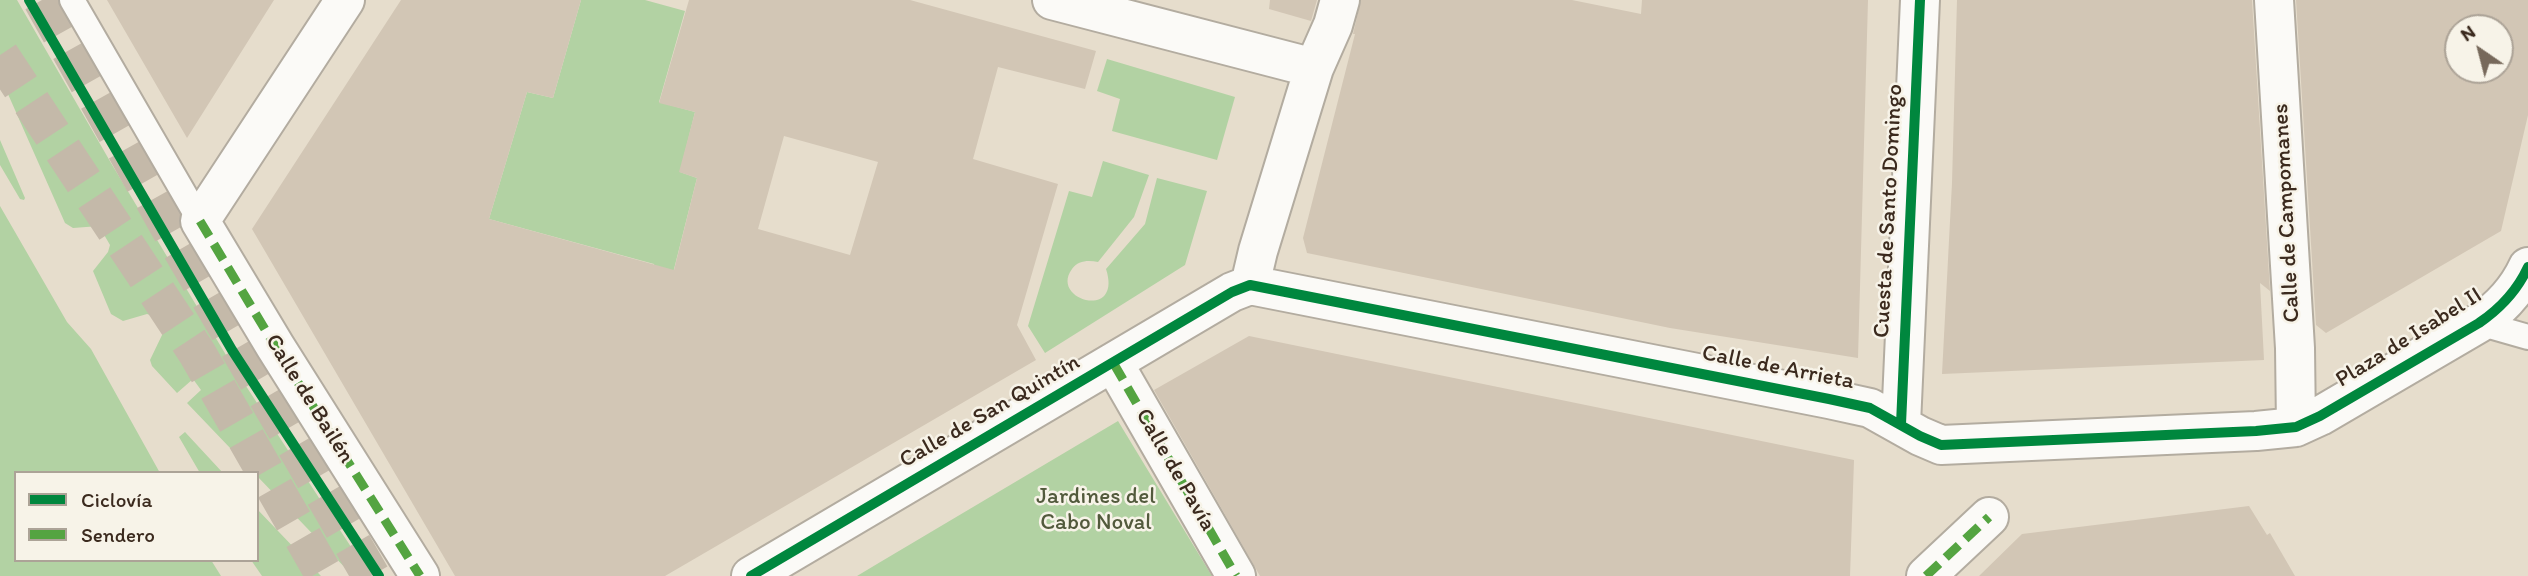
<!DOCTYPE html>
<meta charset="utf-8">
<style>
body{margin:0}
#map{position:relative;width:2528px;height:576px;overflow:hidden;background:#e6ddcc;font-family:Itim,sans-serif}
canvas{display:block}
.legend{position:absolute;left:14px;top:471px;width:245px;height:91px;box-sizing:border-box;background:#f7f3e8;border:2px solid #aca397;margin:0;padding:9px 12px;list-style:none;font-size:21px;color:#3b2a1e}
.legend li{display:flex;align-items:center;gap:14px;height:35px}
.legend b{width:35px;border:2px solid #aca397}
.north{position:absolute;left:2444px;top:14px;width:70px;height:70px;box-sizing:border-box;background:#f7f3e8;border:2px solid #aca397;border-radius:50%;rotate:325deg;font-size:19px;font-weight:700;line-height:28px;text-align:center;color:#3b2a1e}
.north::after{content:'';display:block;margin:auto;width:24px;height:32px;background:#77695b;clip-path:polygon(50% 0,100% 100%,50% 72%,0 100%)}
</style>
<div id="map">
<canvas width="2528" height="576"></canvas>
<ul class="legend">
<li><b style="height:9px;background:#00873e"></b>Ciclovía</li>
<li><b style="height:9px;background:#54a441"></b>Sendero</li>
</ul>
<div class="north">N</div>
</div>
<script>
const ctx = document.querySelector('canvas').getContext('2d');
ctx.lineJoin = 'round';
function fill(path, color) { ctx.fillStyle = color; ctx.fill(path, 'evenodd'); }
function stroke(path, color, width, dash) { ctx.strokeStyle = color; ctx.lineWidth = width; ctx.lineCap = dash ? 'butt' : 'round'; ctx.setLineDash(dash || []); ctx.stroke(path); }
function write(font, color, halo, rows, align = 'center') {
  ctx.font = font + ' Itim,sans-serif'; ctx.lineWidth = 5; ctx.setLineDash([]); ctx.textBaseline = 'middle'; ctx.strokeStyle = halo; ctx.fillStyle = color; for (const [text, x, y, turn = 0] of rows) {
    ctx.save(); ctx.translate(x, y); ctx.rotate((+turn || 0) * Math.PI / 180); ctx.textAlign = isNaN(turn) ? turn : align; if (halo) ctx.strokeText(text, 0, 0); ctx.fillText(text, 0, 0); ctx.restore();
  }
}
fill(new Path2D(`
 M0 0H17L111 163 229 360 370 576H353L257 476V473H254L187 403 201 390 193 379 177 393 152 366 150 360 163 333 153 316 147 314 123 321 111 314 93 271 108 252 110 245 99 226 73 228 65 223 0 76Z
 M581 0H645L685 11 659 102 695 112 680 172 697 178 673 273H655L654 264 489 219 527 92 553 98Z
 M1107 59 1235 97 1217 160 1112 131 1120 99 1097 91Z
 M0 140 25 198 24 200 20 199 0 165Z
 M1103 161 1149 175 1134 217 1098 262C1089 260 1078 260 1072 269 1049 300 1123 321 1106 269L1145 224 1157 178 1207 191 1185 265 1045 353 1028 326 1069 191 1092 197Z
 M0 206 67 322 91 349 160 473H16V560H211L221 576H0Z
 M1118 421 1212 576H857L877 564Z
 M185 432 223 473H200L179 437Z
 M257 509 321 576H262L251 560H257Z`), '#b2d2a3');
fill(new Path2D(`
 M107 0H274L187 138Z
 M401 0H581L553 98 527 92 489 219 674 270 697 178 679 172 695 112 659 103 689 0H910L1096 51 1085 89 998 67 973 159 1058 184 1017 325 1036 360 665 576H455L252 229ZM784 136 878 162 850 255 758 229Z
 M1270 0H1317L1311 21 1269 9Z
 M1361 0H1572L1641 14 1642 0H1868L1858 358 1670 328 1307 253 1303 238 1355 34H1353Z
 M1957 0H2252L2270 291 2260 283 2264 360 1942 374 1952 183Z
 M2296 0H2528V115L2501 231 2326 333 2316 325ZM2458 28H2500V70H2458Z
 M1249 336 1854 460 1850 576H1260L1154 390Z
 M2249 506 2267 535 2270 533 2295 576H1979L2022 534Z`), '#d2c6b5');
stroke(new Path2D(`
 M42 0 178 243 371 576
 M0 55 197 353 325 576`), '#c4b9a9', 38, [38, 19]);
const lane = new Path2D(`
 M72 0 200 221
 M2479 323 2528 337`);
const street = new Path2D(`
 M345 0 200 221 275 346 420 576
 M1052 0 1314 68
 M2274 0 2295 348 2296 427
 M1250 285 1829 399 1870 408 1920 436 1941 445 2256 431 2296 427 2320 416 2479 323C2501 308 2517 291 2528 267
 M1250 285 1258 251 1314 68 1333 25 1340 0
 M1114 364 1236 576
 M1901 424 1920 0
 M751 576 1232 292 1250 285
 M1926 576 1989 517`);
stroke(lane, '#b3aca0', 28);
stroke(street, '#b3aca0', 42);
stroke(lane, '#fbfaf7', 24);
stroke(street, '#fbfaf7', 38);
stroke(new Path2D(`
 M200 221 275 346 420 576
 M1114 364 1236 576
 M1926 576 1989 517`), '#54a441', 9, [18, 9]);
stroke(new Path2D(`
 M29 0 232 350 379 576
 M1901 424 1920 0
 M751 576 1232 292 1250 285 1829 399 1870 408 1920 436 1941 445 2256 431 2296 427 2320 416 2479 323C2501 308 2517 291 2528 267`), '#00873e', 10);
write('23px', '#3b2a1e', '#f7f3e8', [
 ["Cuesta de Santo Domingo",1889,211,-87],
 ["Calle de Campomanes",2287,213,-93],
 ["Plaza de Isabel II",2409,338,-32],
 ["Calle de Arrieta",1778,368,11],
 ["Calle de Bailén",309,399,58],
 ["Calle de San Quintín",990,412,-30],
 ["Calle de Pavía",1175,470,60]
]);
write('23px', '#525a3c', '#f7f3e8', [
 ["Jardines del",1096,497],
 ["Cabo Noval",1096,523]
]);
</script>
